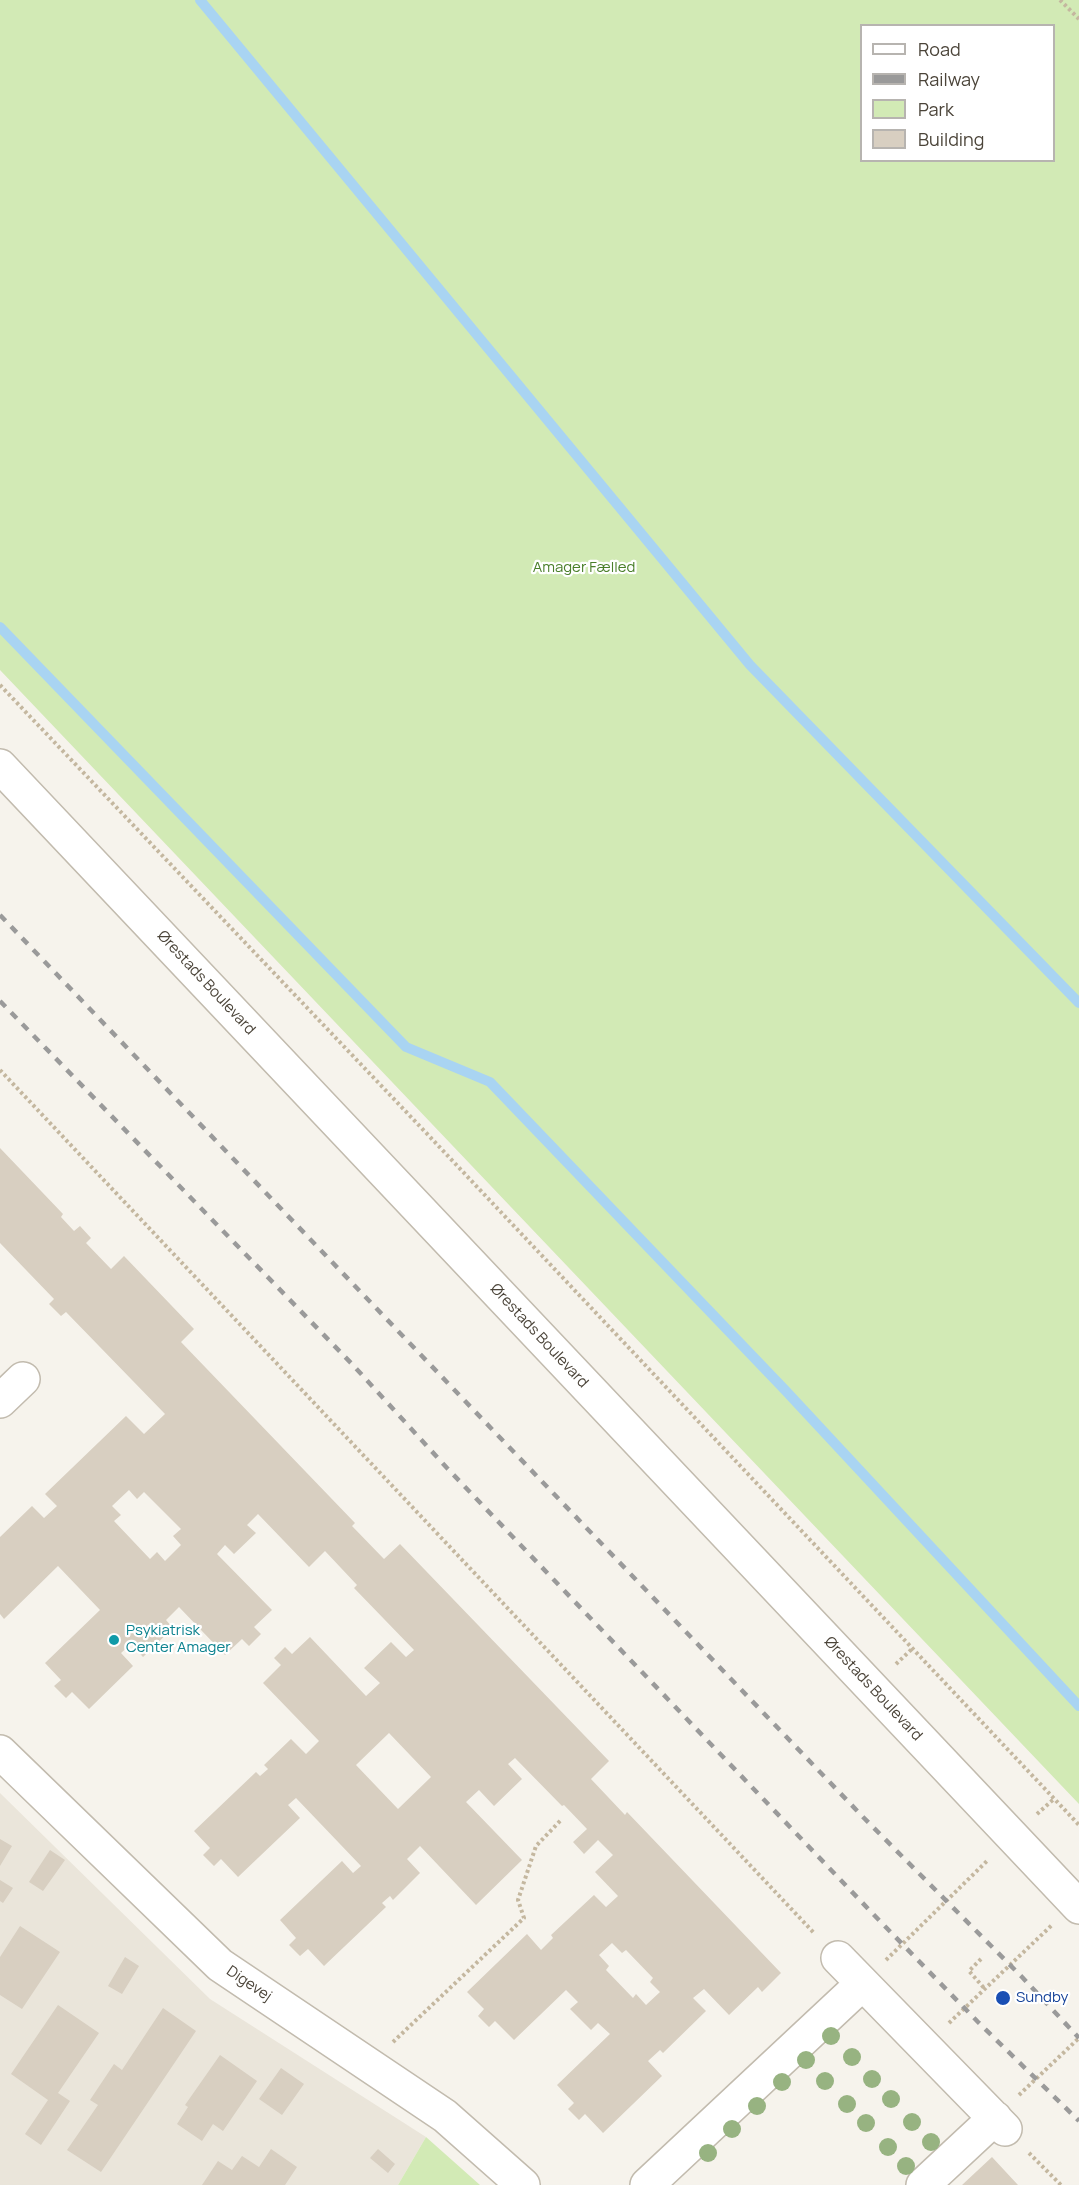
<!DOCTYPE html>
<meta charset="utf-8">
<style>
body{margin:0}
#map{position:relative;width:1079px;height:2185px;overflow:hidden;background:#f6f3ec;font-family:Manrope,sans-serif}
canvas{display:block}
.legend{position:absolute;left:860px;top:24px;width:195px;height:138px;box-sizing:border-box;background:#fff;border:2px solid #b7b4b0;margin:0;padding:8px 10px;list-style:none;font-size:18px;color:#4b4439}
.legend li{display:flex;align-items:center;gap:12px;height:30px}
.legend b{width:30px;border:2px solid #b7b4b0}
</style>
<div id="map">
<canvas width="1079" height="2185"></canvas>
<ul class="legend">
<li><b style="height:8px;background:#fff"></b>Road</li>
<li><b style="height:8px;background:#9a9a9a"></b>Railway</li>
<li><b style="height:16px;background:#d2eab5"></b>Park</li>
<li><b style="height:16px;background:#d8cfc1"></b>Building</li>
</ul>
</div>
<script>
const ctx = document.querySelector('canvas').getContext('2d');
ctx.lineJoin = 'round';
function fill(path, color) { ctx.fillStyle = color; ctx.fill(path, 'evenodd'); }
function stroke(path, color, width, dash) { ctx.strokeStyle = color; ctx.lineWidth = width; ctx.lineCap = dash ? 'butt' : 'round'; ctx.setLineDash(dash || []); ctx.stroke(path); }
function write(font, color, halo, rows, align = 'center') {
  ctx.font = font + ' Manrope,sans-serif'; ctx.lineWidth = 4.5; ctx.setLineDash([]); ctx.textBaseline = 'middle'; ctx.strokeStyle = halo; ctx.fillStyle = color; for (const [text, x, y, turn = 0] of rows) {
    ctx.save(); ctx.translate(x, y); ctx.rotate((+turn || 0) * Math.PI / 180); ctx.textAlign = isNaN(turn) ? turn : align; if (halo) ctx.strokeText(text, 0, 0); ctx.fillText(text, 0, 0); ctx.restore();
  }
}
fill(new Path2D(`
 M0 1793 210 1999 426 2137 398 2185H0Z`), '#eae5da');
fill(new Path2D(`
 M0 0H1079V1804L0 670ZM862 26H1054V160H862Z
 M426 2137 480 2185H398Z`), '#d2eab5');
stroke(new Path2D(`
 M200 0 750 665 1079 1003
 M0 627 406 1047 490 1082 785 1390 1079 1706`), '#a9d4f2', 10);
fill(new Path2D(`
 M0 1148 63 1214 61 1217 74 1231 80 1226 91 1238 86 1243 111 1269 124 1256 194 1329 181 1342 355 1523 352 1526 384 1559 400 1544 609 1761 591 1779 625 1815 627 1812 781 1973 762 1992 758 1987 729 2015 704 1989 693 1998 706 2011 663 2053 660 2050 648 2061 662 2076 603 2133 585 2114 579 2120 568 2109 574 2103 557 2085 610 2034 598 2023 591 2030 570 2009 578 2002 566 1990 514 2040 495 2021 489 2027 478 2016 484 2009 467 1992 527 1934 541 1950 553 1938 551 1935 594 1895 606 1907 618 1896 595 1872 613 1855 598 1840 584 1854 573 1842 587 1829 564 1805 562 1806 515 1758 508 1764 522 1779 494 1806 479 1790 466 1802 522 1860 476 1905 420 1846 407 1859 420 1873 393 1900 390 1896 382 1903 386 1907 324 1966 308 1949 300 1956 289 1945 296 1938 280 1920 342 1861 353 1873 361 1866 296 1798 288 1805 300 1818 238 1877 221 1859 214 1866 203 1855 210 1848 194 1831 256 1772 260 1776 268 1769 264 1765 291 1739 306 1754 319 1741 263 1683 281 1665 274 1658 285 1647 292 1654 310 1637 366 1696 380 1683 364 1668 391 1642 406 1657 414 1650 354 1588 357 1585 325 1551 309 1567 258 1514 247 1525 256 1533 234 1554 225 1545 217 1554 272 1610 254 1627 261 1634 249 1646 242 1639 225 1655 179 1607 166 1620 173 1628 143 1657 131 1644 121 1653 133 1666 89 1709 72 1692 66 1698 54 1686 61 1680 45 1663 100 1610 58 1566 4 1619 0 1614V1537L32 1506 44 1518 57 1506 45 1494 126 1416 144 1434 165 1414 66 1312 61 1316 49 1304 54 1299 0 1243ZM129 1490 137 1499 144 1492 181 1529 173 1536 181 1545 165 1561 157 1552 150 1559 114 1521 121 1515 112 1506ZM389 1733 431 1777 398 1809 356 1765ZM612 1943 622 1953 626 1950 653 1978 650 1982 660 1992 646 2005 636 1994 633 1998 606 1970 609 1966 599 1955Z
 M0 1839 12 1846 0 1866Z
 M50 1850 65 1860 43 1891 29 1882Z
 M0 1880 13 1888 3 1903 0 1901Z
 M20 1926 60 1952 22 2009 0 1995V1957Z
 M125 1957 139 1966 122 1994 108 1986Z
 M58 2005 99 2033 58 2093 70 2101 41 2145 25 2134 48 2100 11 2074Z
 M163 2008 196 2031 101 2172 67 2150 98 2105 90 2100 114 2064 122 2070Z
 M220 2055 257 2081 223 2131 213 2124 202 2141 177 2124 188 2107 185 2105Z
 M281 2068 304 2084 282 2115 259 2099Z
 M271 2149 297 2167 285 2185H202L218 2161 232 2170 242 2156 259 2167Z
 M378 2149 395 2164 388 2173 370 2158Z
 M992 2157 1018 2185H962Z`), '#d8cfc1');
const minor = new Path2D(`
 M0 766 1079 1907
 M0 1401 23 1379
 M0 1752 220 1965 445 2116 523 2185
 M838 1958 1005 2129
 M647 2185 862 1984
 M923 2185 995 2118`);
stroke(minor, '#c2bbae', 36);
stroke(new Path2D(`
 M1060 0 1079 19
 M0 685 431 1138 1079 1825
 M0 1070 815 1934
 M896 1664 913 1648
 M1037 1814 1054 1799
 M981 1959 969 1971 984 1988
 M886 1960 988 1860
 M949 2023 1052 1925
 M393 2042 524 1918 518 1900 536 1846 561 1820
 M1019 2095 1079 2038
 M1029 2153 1061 2185`), '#c4b79f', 4, [3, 3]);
stroke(minor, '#fff', 33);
stroke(new Path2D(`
 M0 915 864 1818 1022 1977 1079 2038
 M0 1001 352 1364 447 1468 876 1917 978 2022 1079 2121`), '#9a9a9a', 4.5, [8, 8]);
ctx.fillStyle = '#97b381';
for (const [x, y] of [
 [831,2036],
 [852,2057],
 [806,2060],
 [872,2079],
 [825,2081],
 [782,2082],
 [891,2099],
 [847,2104],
 [757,2106],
 [912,2122],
 [866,2123],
 [732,2129],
 [931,2142],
 [888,2147],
 [708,2153],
 [906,2166]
]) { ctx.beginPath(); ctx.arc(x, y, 9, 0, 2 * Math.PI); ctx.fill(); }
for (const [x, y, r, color] of [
 [114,1640,6,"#0f9aa8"],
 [1003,1998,8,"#1a4fb4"]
]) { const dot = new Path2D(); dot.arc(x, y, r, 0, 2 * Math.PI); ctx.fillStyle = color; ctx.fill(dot); stroke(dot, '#fff', 2); }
write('15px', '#4a7f2a', '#fff', [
 ["Amager Fælled",584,568]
]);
write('15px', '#4b4439', '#fff', [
 ["Ørestads Boulevard",206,983,47],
 ["Ørestads Boulevard",539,1336,47],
 ["Ørestads Boulevard",873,1689,47],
 ["Digevej",249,1984,34]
]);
write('15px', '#0d838f', '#fff', [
 ["Psykiatrisk",126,1631],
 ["Center Amager",126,1648]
], 'left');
write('15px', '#164399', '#fff', [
 ["Sundby",1016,1998]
], 'left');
</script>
